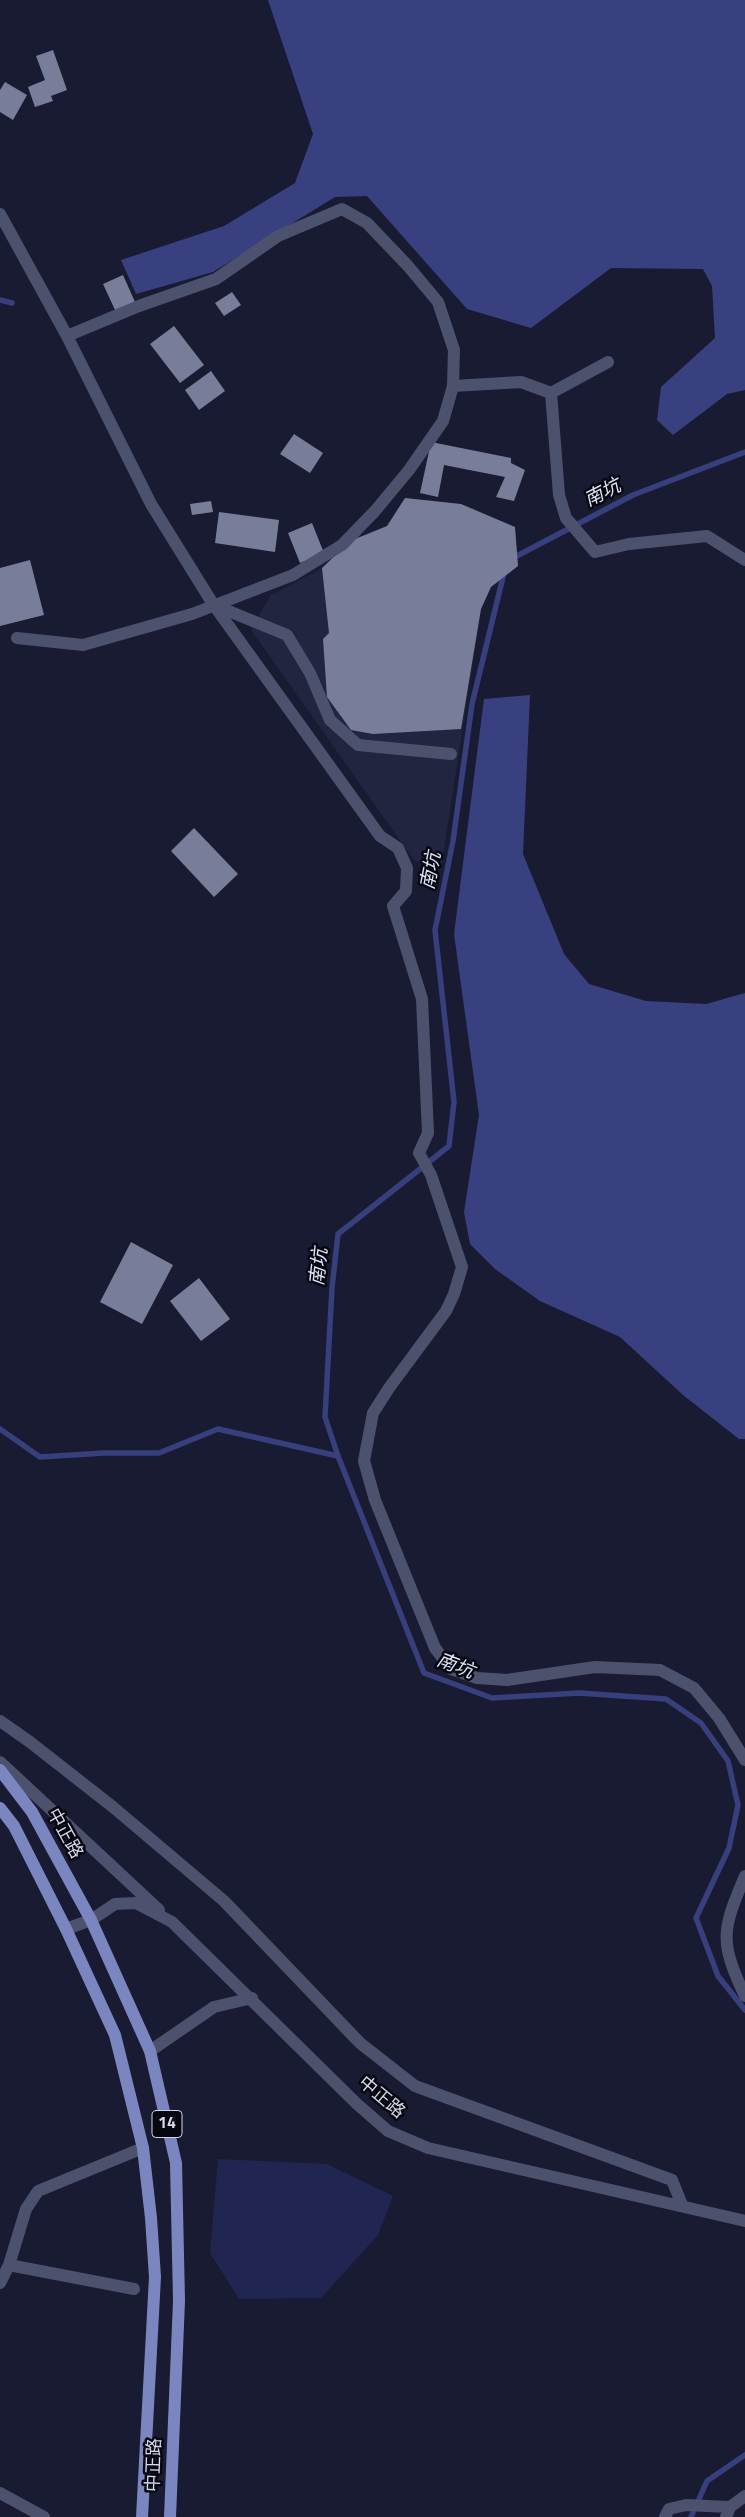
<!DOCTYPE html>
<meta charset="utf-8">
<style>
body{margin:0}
canvas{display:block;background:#181b31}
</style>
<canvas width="745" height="2517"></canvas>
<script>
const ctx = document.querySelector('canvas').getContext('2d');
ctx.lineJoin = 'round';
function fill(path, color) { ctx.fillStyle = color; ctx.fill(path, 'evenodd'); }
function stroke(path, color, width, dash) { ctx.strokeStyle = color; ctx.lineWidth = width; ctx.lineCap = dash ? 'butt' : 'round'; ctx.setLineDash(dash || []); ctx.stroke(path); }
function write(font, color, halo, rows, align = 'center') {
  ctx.font = font + ' "Titillium Web","Noto Sans TC",sans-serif'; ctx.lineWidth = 5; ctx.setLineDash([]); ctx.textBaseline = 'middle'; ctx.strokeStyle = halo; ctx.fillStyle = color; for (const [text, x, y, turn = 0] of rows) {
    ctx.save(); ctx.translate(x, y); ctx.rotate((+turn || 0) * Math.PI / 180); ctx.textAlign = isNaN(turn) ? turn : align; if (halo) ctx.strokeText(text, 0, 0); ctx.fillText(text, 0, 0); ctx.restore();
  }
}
fill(new Path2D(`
 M405 498 461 504 515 527 518 566 491 587 481 609 441 869 414 860 251 630 270 596 322 568 387 526Z`), '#21253f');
fill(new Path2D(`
 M218 2159 327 2164 393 2196 378 2235 321 2298 239 2299 210 2253Z`), '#202552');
fill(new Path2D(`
 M268 0H745V390L727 394 673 435 657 420 661 387 715 338 712 286 703 269 611 268 531 328 467 309 367 196 335 197 213 272 136 294 121 260 224 226 295 183 313 134Z
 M530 695 523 854 564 954 589 984 646 1001 706 1004 745 993V1439H739L683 1395 620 1337 540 1301 495 1269 470 1244 464 1212 479 1115 454 934 484 699Z`), '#39407f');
stroke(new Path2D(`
 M0 300 12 303
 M511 559 633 495 745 452
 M504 573 472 704 453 841 435 930 454 1102 449 1146 338 1234 332 1288 325 1417 338 1456 424 1673 492 1698 579 1693 666 1699 701 1723 728 1761 738 1805 729 1848 696 1918 718 1976 745 2010
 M0 1429 40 1457 104 1453H159L218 1429 338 1456
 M691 2517 707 2481 745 2455`), '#383f7d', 5.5);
fill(new Path2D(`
 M53 50 67 90 51 96 53 101 35 107 28 87 45 80 36 56Z
 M5 82 27 95 13 120 0 112V90Z
 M123 275 135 302 115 310 103 284Z
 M232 292 241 305 224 316 215 303Z
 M174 326 204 365 180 383 150 344Z
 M211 371 225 391 199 410 185 390Z
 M294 434 323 453 310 473 280 454Z
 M431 442 511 458V463L525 470 514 501 496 497 505 477 444 465 438 497 420 493Z
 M405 498 461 504 515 527 518 566 491 587 481 609 461 729 373 734 351 730 327 697 323 639 329 633 322 568 350 541 387 526Z
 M211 501 213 512 192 515 190 504Z
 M219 512 279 520 275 552 215 543Z
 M312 523 324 553 300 563 288 533Z
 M30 560 44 615 0 626V568Z
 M194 828 238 874 214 897 171 851Z
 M131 1242 173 1265 142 1324 100 1302Z
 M199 1278 230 1319 201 1341 170 1301Z`), '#787e99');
stroke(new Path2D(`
 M0 214 67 336 151 504 213 604 380 836 398 848 407 868 406 891 393 906 422 999 428 1133 419 1153 431 1175 462 1267 454 1294 446 1311 389 1388 373 1413 364 1461 375 1500 435 1648 451 1669 477 1678 507 1680 595 1667 660 1670 694 1688 719 1718 745 1760
 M67 336 139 306 216 279 278 236 342 209 367 223 408 266 438 302 454 350 453 386 521 382 551 393 559 495 566 518 595 552 629 544 707 536 745 560
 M551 393 608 362
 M214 605 287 635 310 673 330 720 358 745 451 754
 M17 638 83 645 192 614 293 575 342 545 375 511 409 470 443 421 453 386
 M0 1721 30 1742 113 1807 224 1901 360 2043 415 2086 672 2180 682 2205
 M0 1762 159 1910
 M745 1876C722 1930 719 1941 745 1996
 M66 1929 91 1920 115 1904 136 1903 172 1922 357 2104 388 2131 428 2148 745 2221
 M150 2051 214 2007 252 1998
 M9 2265 134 2289
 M0 2283 9 2265 26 2209 38 2191 143 2148
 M0 2493 44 2517
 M665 2517 669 2509 686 2505 730 2507
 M726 2517 730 2507 745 2496`), '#4c526e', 12);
stroke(new Path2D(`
 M0 1770 32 1812 91 1920 150 2051 176 2163 179 2301 170 2517
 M0 1808 14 1826 66 1929 115 2035 143 2148 151 2218 155 2277 142 2517`), '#7b86c0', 12);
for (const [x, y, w] of [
 [167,2124,30]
]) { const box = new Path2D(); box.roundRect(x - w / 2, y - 13.5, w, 27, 4); ctx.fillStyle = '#060710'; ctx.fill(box); stroke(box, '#d5d8e7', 1); }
write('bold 16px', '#d5d8e7', null, [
 ["14",167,2124]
]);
write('18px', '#d5d8e7', '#060710', [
 ["中正路",64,1834,61],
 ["中正路",381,2098,40],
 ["中正路",155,2465,-88]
]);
write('italic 19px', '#dfe4f7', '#060710', [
 ["南坑",603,494,-27],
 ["南坑",432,871,-79],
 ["南坑",320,1267,-84],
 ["南坑",455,1667,21]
]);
</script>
